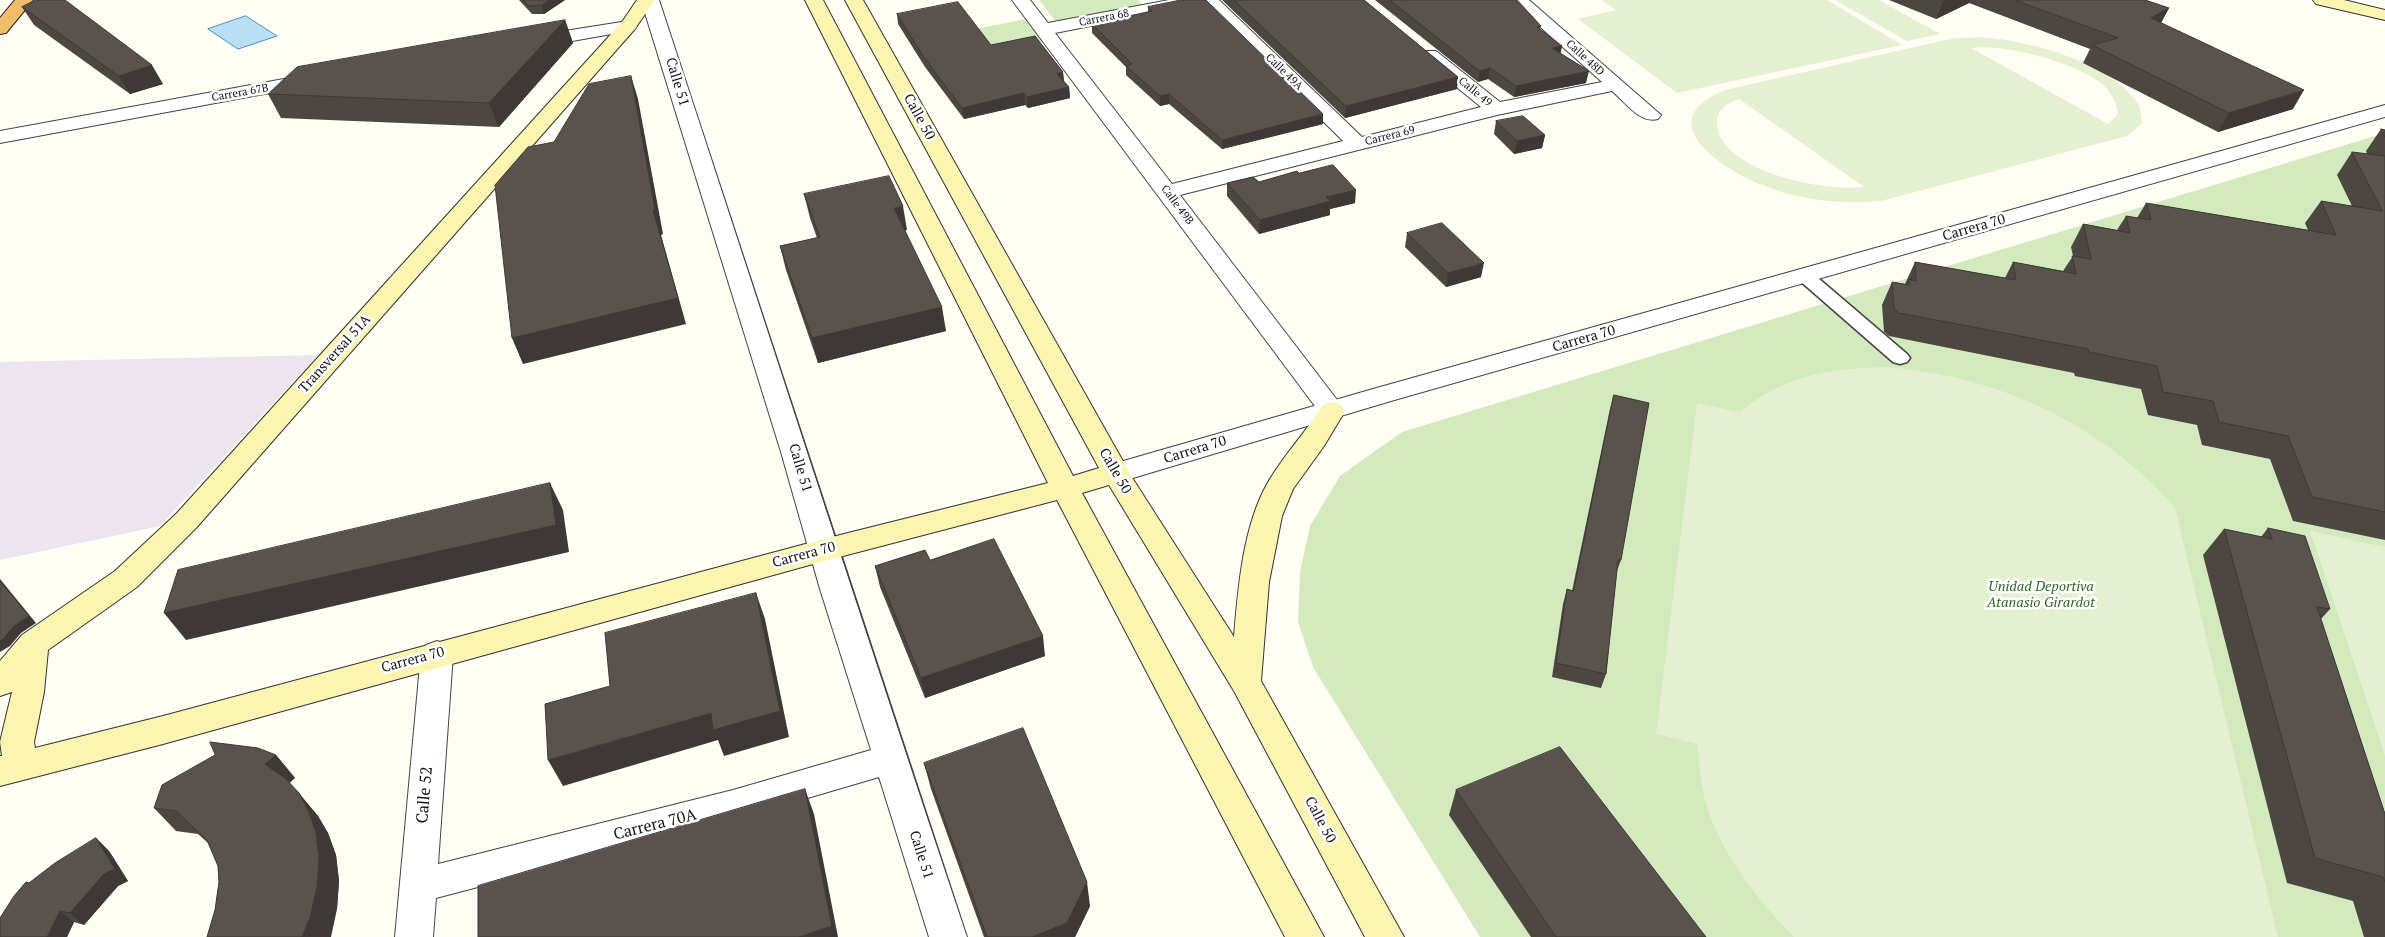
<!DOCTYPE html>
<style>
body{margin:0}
canvas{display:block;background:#fffdf4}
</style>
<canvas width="2385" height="937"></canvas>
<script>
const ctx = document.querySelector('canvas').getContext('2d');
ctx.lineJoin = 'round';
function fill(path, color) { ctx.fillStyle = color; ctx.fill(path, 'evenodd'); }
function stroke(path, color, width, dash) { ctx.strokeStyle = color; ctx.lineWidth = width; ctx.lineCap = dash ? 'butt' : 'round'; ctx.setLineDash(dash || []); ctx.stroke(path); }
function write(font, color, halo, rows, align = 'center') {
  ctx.font = font + ' "PT Serif",serif'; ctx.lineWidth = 5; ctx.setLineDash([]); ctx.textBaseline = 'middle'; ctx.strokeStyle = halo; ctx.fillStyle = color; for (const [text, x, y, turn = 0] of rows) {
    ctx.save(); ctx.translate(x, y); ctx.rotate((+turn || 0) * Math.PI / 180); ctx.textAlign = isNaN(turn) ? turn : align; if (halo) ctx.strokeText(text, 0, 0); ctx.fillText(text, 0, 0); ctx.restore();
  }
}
fill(new Path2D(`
 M318 355 160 526 0 560V362Z`), '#ede5ee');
fill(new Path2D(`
 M1039 0H1138L1144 6 1057 23Z
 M1026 19 1043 41 923 64 910 42Z
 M2385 133V937H1480L1313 667 1298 622 1300 572 1310 526 1340 476 1402 432Z`), '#d3e9be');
fill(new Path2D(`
 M1601 0H1827L1902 45 1677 93 1578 19 1616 10Z
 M1835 0H1879L1940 34 1907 41Z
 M1955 38C1966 38 1978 37 1989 38 2034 42 2113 64 2138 104 2141 109 2141 117 2142 123L2127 136 1881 201C1843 205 1801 200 1765 186 1722 170 1648 121 1725 90ZM1971 48C2003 43 2082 63 2105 87 2113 95 2116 103 2118 114L2108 124ZM1739 99 1863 186V187C1825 192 1718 172 1717 122 1717 109 1728 103 1739 99Z
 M1884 367C1997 375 2099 422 2175 507L2278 937H1794C1755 898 1711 841 1702 786 1699 772 1699 758 1697 744L1656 734 1697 403 1740 412C1784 375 1828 369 1884 367Z
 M2310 531 2385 547V756Z`), '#e4f0cf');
const water = new Path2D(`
 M246 16 277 36 238 49 208 29Z`);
fill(water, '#badef4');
stroke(water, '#4392c9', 1);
const pedestrian = new Path2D(`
 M1805 271 1811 272 1907 354 1910 358 1907 362 1900 364 1893 362 1799 280 1796 276 1799 272Z`);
const minor = new Path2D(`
 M641 0H659C762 312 862 625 967 937H929L879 777 733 820 436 898 433 937H395L421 654 426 645 437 641 448 645 453 654 438 864 733 790 871 750 820 589 781 452Z
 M1012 0H1030L1048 23 1169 0H1193L1195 2 1192 6 1186 7 1055 33 1172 184 1343 141 1200 0H1219L1362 137 1481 107 1422 59 1420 55 1422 51H1436L1500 102 1602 82 1510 0H1529L1661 115 1658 119C1640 124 1625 102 1612 91L1497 115 1180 195 1341 405 1345 411 1341 417 1332 420 1323 417Z
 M628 21 634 22 637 26 634 30 533 48 527 46 524 42 527 38 533 36Z
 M311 74 318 76 321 80 318 84 0 143V131Z`);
const tertiary = new Path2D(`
 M2385 105V117L1391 401 1116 483 1106 480 1102 473 1106 466 1373 389Z`);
const secondary = new Path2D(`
 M637 0H655L634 30 197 527 137 587 48 650 44 692 34 742 35 748 163 716 824 539 1048 483 805 0H823L1073 476 1099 468 845 0H863L1133 479 1234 637C1238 588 1243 527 1267 484 1283 456 1306 432 1323 405L1332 402 1341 405 1345 411 1324 446 1293 489 1282 516 1269 582 1261 681 1404 937H1365L1234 691 1109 485 1082 493 1324 937H1285L1057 500 824 561 163 744 0 786V756H2L0 742 12 692 0 696V661L22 635 115 571 177 513 622 22Z
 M2313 0H2344L2385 10V20L2316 4Z`);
const trunk = new Path2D(`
 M15 0H33L6 33 0 34V18Z`);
stroke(pedestrian, '#434343', 3);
stroke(minor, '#434343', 2);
stroke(tertiary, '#434343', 2);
stroke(secondary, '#323232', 2);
stroke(trunk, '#212121', 2);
fill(pedestrian, '#fff');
fill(minor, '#fff');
fill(tertiary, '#fff');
fill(secondary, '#fcf5b2');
fill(trunk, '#f1bc68');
fill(new Path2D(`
 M519 0H565L544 14H532Z
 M1222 0H1364L1458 77 1457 89 1345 118Z
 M1375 0H1517L1541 26 1540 29 1562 46 1560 53 1586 83 1514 97 1488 79 1478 82Z
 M1889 0H2145L2169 8 2161 23 2293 109 2218 132 2083 63 2090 49 1969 3 1936 19Z
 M22 7 163 84 130 94 34 25Z
 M1148 7 1323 124 1222 149 1169 104 1160 106 1126 75V67L1092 33V24L1148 12Z
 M897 14 991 45 1063 72 1064 81 1069 87 1070 98 1028 108 1025 105 964 119 925 67 898 24Z
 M565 20 573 43 499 127 281 118 268 94Z
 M1496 121 1545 135 1542 148 1514 154 1494 134Z
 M2381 129 2385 130V540L2293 521 2270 459 2202 445 2197 425 2148 415 2141 389 2075 376 2074 373 1889 336 1884 332 1882 305 1892 282 1905 284 1915 262 2005 278 2013 262 2063 271 2073 256 2071 247 2083 224 2117 230 2126 216 2137 218 2146 203 2308 230 2305 223 2321 201 2352 206 2337 175 2352 152 2367 154 2366 151Z
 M1299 173 1355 203 1330 209V215L1259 234 1227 196V183L1259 182Z
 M804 194 907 230H905L946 331 818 363 786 270 780 246 817 238 810 218Z
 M1407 233 1481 277 1446 287 1405 247Z
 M1614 395 1621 560 1617 571 1606 674 1601 688 1552 677 1563 604 1567 589 1572 591 1610 409Z
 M2268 528 2330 609 2321 619 2385 814V937H2364L2353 901 2287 883 2203 555 2224 529 2261 537Z
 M930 560 1045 656 925 698 880 587 875 566Z
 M276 755 295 778 289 783 318 816 328 833 336 855 339 881 337 909 215 910 219 882 218 866 208 843 198 834 176 831 154 808Z
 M924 763 1090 906 1075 937H984L931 789Z
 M1456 790 1706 937H1531L1449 815Z
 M96 838 109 851 128 881 118 886 84 925 74 922 67 937H0L29 883Z`), '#4d4742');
fill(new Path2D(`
 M550 0H565L544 14 542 5Z
 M1946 0H1970L1969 3 1936 19 1943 2Z
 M2169 8 2159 26 2151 18Z
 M565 20 573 43 499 127 489 103Z
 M1562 46 1560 57 1552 48Z
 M152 65 163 84 130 94 119 76Z
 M1490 68 1488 79 1478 82 1480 71Z
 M1589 71 1586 83 1514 97 1516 86Z
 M1063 72 1064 84 1057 74Z
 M631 76 638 99 663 234 661 235 686 324 523 364 512 338Z
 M1458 77 1457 89 1345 118 1346 106Z
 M1069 87 1070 98 1028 108 1027 97Z
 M2304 90 2293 109 2218 132 2229 113Z
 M1024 93 1025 105 964 119 962 108Z
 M1169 94V104L1160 106V96Z
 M1323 114V124L1222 149V140Z
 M1545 135 1542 148 1514 154 1517 141Z
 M1356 190 1355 203 1330 209V215L1259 234 1260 220 1326 197Z
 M903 206 907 230 899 232 894 208Z
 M1484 263 1481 277 1446 287 1448 273Z
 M942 307 946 331 818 363 812 338Z
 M550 483 563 510 569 552 186 640 164 613Z
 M0 579 36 623 21 633 10 646 0 652Z
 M756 593 765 619 789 737 724 756 718 740 563 786 548 760 711 713Z
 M1043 636 1045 656 925 698 921 678Z
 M276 755 295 778 285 787 265 764Z
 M805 789 814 814 838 937H799Z
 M299 793 318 816 328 833 336 855 339 881 337 909 331 937H302Z
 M96 838 109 851 128 881 118 886 84 925 70 913Z
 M1087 882 1090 906 1075 937H1032Z
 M60 911 74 922 67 937H47Z`), '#3e3936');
const building = new Path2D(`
 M36 0H65L152 65 119 76 22 7Z
 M524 0H550L542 5 529 6Z
 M1181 0H1206L1323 114 1222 140 1169 94 1160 96 1126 66 1132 64 1092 24 1152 11 1148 7Z
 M1234 0H1364L1458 77 1346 106Z
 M1390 0H1517L1541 26 1537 27 1562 46 1552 48 1589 71 1516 86 1490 68 1480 71Z
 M2015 0H2145L2169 8 2151 18 2304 90 2229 113 2092 45 2118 38Z
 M958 2 991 45 1035 36 1063 72 1057 74 1069 87 1027 97 1024 93 962 108 923 56 897 14Z
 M565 20 489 103 268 94 297 67Z
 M631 76 655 209 653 210 678 298 512 338 495 185 528 147 554 142 589 84Z
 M1523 116 1545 135 1517 141 1496 121Z
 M2381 129 2385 130V137Z
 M2352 152 2385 156V512L2312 497 2288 436 2219 422 2213 401 2163 392 2157 366 2089 352 2088 349 1899 313 1894 309 1892 282 1909 285V279L1916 281 1915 262 2016 280 2013 262 2076 274 2072 256 2091 259 2083 224 2130 233 2126 216 2151 220 2146 203 2336 235 2321 201 2382 211Z
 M1333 165 1356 190 1326 197 1331 201 1260 220 1227 183 1253 177 1259 182 1297 171 1299 173Z
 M889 176 903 206 894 208 942 307 812 338 780 246 820 237 804 194Z
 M1442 223 1484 263 1448 273 1407 233Z
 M1614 395 1649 403 1621 560H1618L1606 674 1556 663 1567 589 1573 591Z
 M550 483 556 525 164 613 178 570Z
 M2268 528 2305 536 2330 609 2317 607 2385 814V882L2383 877 2315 858 2224 529 2272 539Z
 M994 539 1043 636 921 678 875 566 925 550 930 560Z
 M0 581 29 616 14 626 3 639 0 641Z
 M756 593 780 711 713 730 711 713 548 760 545 704 610 686 605 633Z
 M1023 728 1087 882 1067 923 1032 937H987L924 763Z
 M210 742 258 748 276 755 265 764 286 779 299 793 308 810 316 832 319 858 317 887 310 918 302 937H207L215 910 219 882 218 866 207 840 176 811 154 808 162 785 215 755Z
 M1560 747 1706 937H1556L1456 790Z
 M805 789 832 926 799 937H478V886Z
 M96 838 115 869 104 874 70 913 60 911 47 937H0V918L14 896 26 882 29 883 55 863Z`);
fill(building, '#59524d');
stroke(building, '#3e3936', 1);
write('11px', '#101010', '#fff', [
 ["Carrera 68",1104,18,-11],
 ["Calle 48D",1585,58,42],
 ["Calle 49A",1284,72,44],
 ["Calle 49",1475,92,39],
 ["Carrera 67B",240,93,-10],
 ["Carrera 69",1390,136,-14],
 ["Calle 49B",1177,205,53]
]);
write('14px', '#101010', '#fff', [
 ["Calle 51",677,82,73],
 ["Calle 50",919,117,61],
 ["Carrera 70",1974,228,-16],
 ["Carrera 70",1584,339,-16],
 ["Transversal 51A",335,354,-48],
 ["Carrera 70",1195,450,-17],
 ["Calle 51",800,468,73],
 ["Calle 50",1115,471,60],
 ["Carrera 70",804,555,-15],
 ["Carrera 70",413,660,-15],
 ["Calle 50",1320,820,62],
 ["Calle 51",921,855,72]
]);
write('italic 14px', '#2f6722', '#fff', [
 ["Unidad Deportiva",2041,587],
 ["Atanasio Girardot",2041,603]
]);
write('16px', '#101010', '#fff', [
 ["Calle 52",425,795,-85],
 ["Carrera 70A",655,825,-14]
]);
</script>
